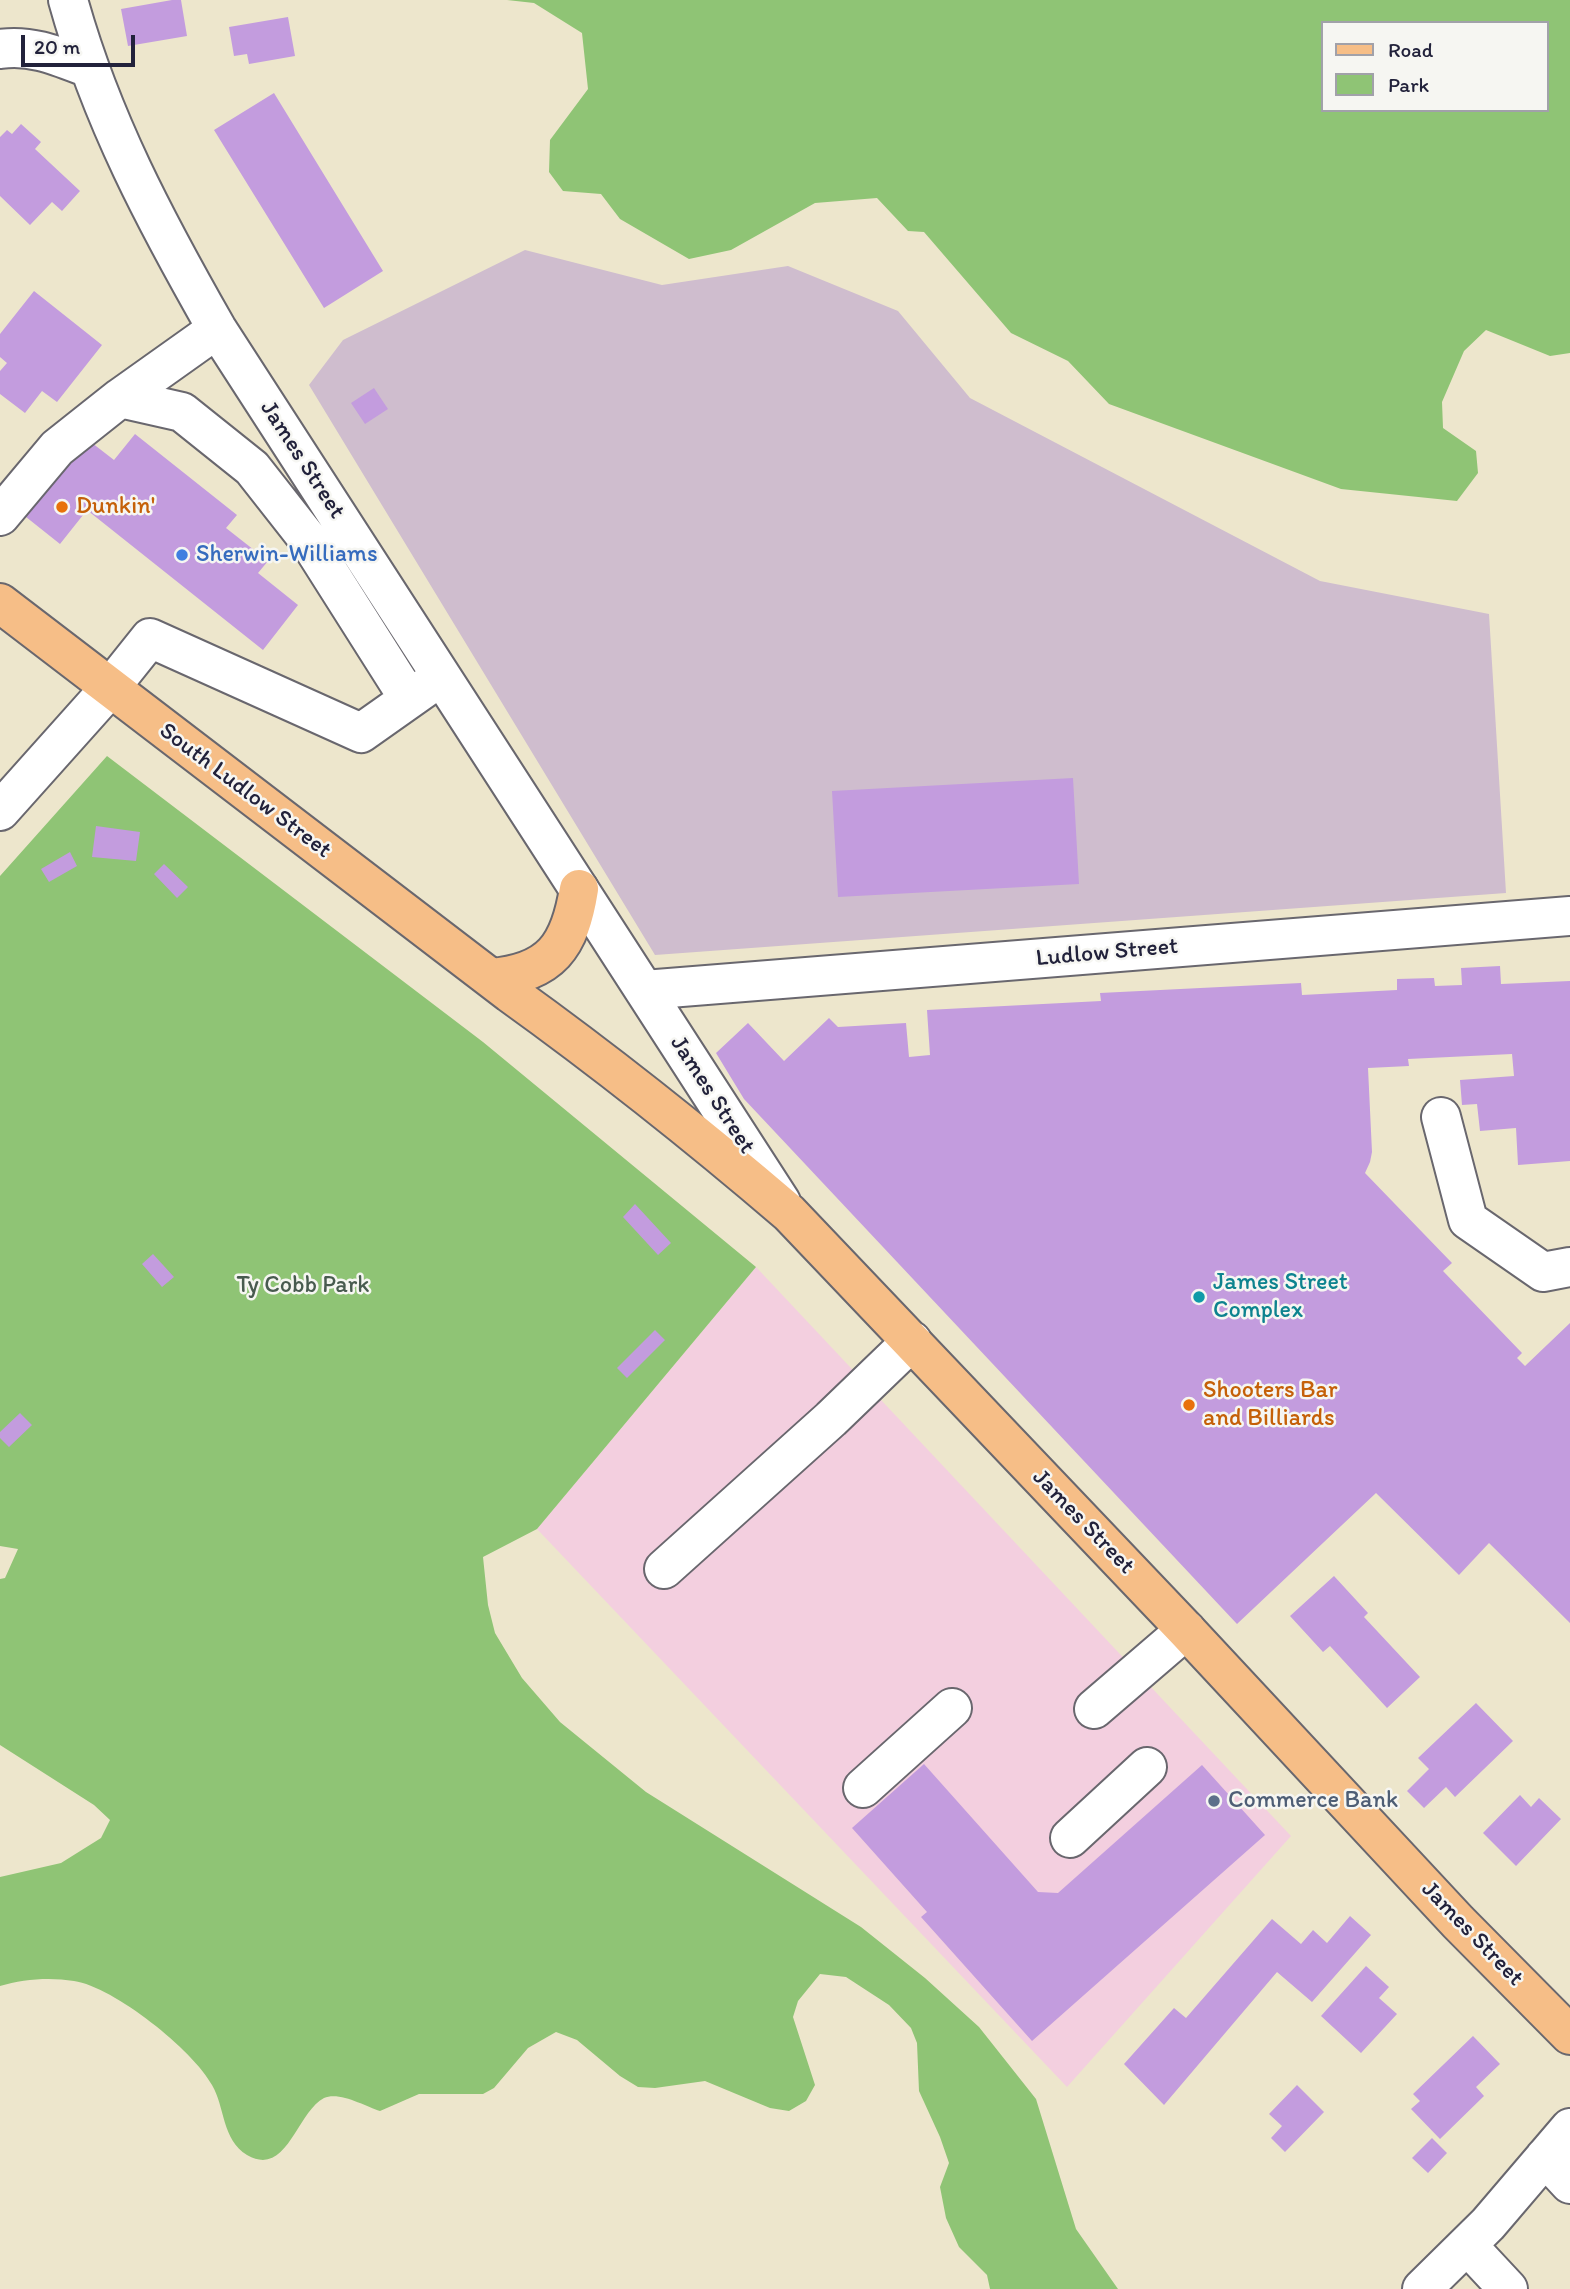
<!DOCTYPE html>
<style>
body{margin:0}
#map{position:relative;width:1570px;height:2289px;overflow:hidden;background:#ede6cc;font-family:Itim,sans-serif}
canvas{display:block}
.legend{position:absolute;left:1321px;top:21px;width:228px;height:91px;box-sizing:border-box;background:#f6f6f2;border:2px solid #a1a1a9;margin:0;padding:9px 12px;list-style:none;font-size:21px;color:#22223b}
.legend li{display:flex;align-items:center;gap:14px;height:35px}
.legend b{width:35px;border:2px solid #a1a1a9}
.scale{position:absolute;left:21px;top:35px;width:114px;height:32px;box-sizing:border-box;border:4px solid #22223b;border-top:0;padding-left:9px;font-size:21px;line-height:24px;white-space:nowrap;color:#22223b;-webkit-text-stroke:5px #f6f6f2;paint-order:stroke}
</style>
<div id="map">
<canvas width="1570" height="2289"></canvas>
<ul class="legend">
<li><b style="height:9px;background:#f6be87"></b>Road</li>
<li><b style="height:19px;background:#8fc475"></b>Park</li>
</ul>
<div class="scale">20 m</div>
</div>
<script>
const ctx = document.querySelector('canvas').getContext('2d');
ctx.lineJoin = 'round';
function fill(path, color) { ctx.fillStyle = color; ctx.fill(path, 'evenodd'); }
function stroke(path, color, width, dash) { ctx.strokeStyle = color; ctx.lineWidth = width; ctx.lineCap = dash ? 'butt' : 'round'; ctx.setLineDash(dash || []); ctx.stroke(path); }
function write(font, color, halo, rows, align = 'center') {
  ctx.font = font + ' Itim,sans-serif'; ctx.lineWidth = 5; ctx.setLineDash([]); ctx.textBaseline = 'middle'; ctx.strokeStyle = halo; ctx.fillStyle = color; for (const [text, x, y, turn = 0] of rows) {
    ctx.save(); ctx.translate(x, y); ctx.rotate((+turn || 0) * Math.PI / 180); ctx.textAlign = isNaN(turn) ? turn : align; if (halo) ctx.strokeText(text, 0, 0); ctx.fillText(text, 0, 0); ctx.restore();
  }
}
fill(new Path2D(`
 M756 1267 1291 1836 1067 2087 537 1529Z`), '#f3cfdf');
fill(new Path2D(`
 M525 250 662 285 788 266 898 311 970 398 1320 581 1489 614 1506 893 655 955 309 385 343 340Z`), '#cfbdce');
fill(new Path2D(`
 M507 0H1570V353L1550 356 1486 330 1464 351 1442 402 1443 428 1476 451 1478 473 1457 501 1341 489 1109 404 1068 361 1011 333 924 232 908 231 877 198 815 203 731 250 689 259 620 219 601 194 563 191 549 172 550 140 588 89 582 33 534 3ZM1323 23H1547V110H1323Z
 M107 756 483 1042 756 1267 537 1529 483 1557 488 1605 495 1633 522 1678 560 1722 646 1792 861 1927 925 1978 979 2027 1036 2099 1076 2229 1118 2289H990L987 2275 959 2247 946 2218 940 2187 949 2163 940 2137 919 2091 917 2043 911 2028 889 2005 846 1977 820 1974 798 2001 793 2017 815 2085 806 2101 789 2111 770 2108 705 2081 655 2088 638 2087 620 2076 577 2040 556 2032 528 2048 494 2088 483 2094H419L380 2111C365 2106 339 2091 324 2098 296 2113 287 2178 247 2155 222 2140 225 2107 212 2085 193 2050 114 1987 74 1981 50 1977 23 1979 0 1986V1877L61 1863 101 1838 110 1820 94 1805 0 1745V1579L5 1578 18 1549 0 1546V876Z`), '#8fc475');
fill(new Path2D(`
 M172 0H181L187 36 128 46 121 9Z
 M288 17 295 56 249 64 247 54 234 56 229 27Z
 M274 93 383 271 324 308 214 130Z
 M21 124 41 142 35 149 80 191 62 211 52 202 30 225 0 196V137L7 130 12 134Z
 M34 291 102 345 57 402 42 391 25 413 0 394V371L7 363 0 357V334Z
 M374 388 388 409 365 424 351 403Z
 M135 434 237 515 226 528 268 561 258 573 298 605 263 650 87 510 60 544 21 513 83 436 114 460Z
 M1073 778 1079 884 838 897 832 791Z
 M96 826 140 832 136 861 92 857Z
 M70 852 77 866 49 882 41 869Z
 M164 864 188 887 177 898 154 874Z
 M1500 966 1501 984 1570 981V1161L1518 1165 1516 1128 1480 1131 1477 1104 1462 1105 1460 1080 1514 1076 1512 1054 1408 1059 1409 1066 1368 1068 1372 1152 1370 1162 1365 1173 1452 1263 1443 1271 1522 1353 1517 1358 1525 1366 1570 1323V1623L1489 1543 1459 1575 1376 1493 1237 1624 744 1099 716 1053 748 1023 784 1061 829 1018 838 1027 906 1023 909 1057 930 1055 927 1010 1101 1001 1100 993 1301 983 1302 995 1397 990V979L1434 978 1435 986 1462 985 1461 968Z
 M635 1204 671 1243 658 1255 623 1217Z
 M153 1254 174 1277 162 1287 142 1264Z
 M655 1330 665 1340 627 1378 617 1368Z
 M20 1413 32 1425 9 1447 0 1438V1432Z
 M1334 1576 1368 1613 1364 1617 1420 1677 1387 1708 1330 1646 1323 1652 1290 1616Z
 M1476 1703 1513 1741 1455 1797 1446 1787 1424 1808 1407 1791 1429 1769 1418 1758Z
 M924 1764 1038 1892 1058 1893 1202 1765 1265 1835 1032 2041 921 1917 927 1912 852 1828Z
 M1520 1795 1531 1807 1539 1798 1561 1819 1516 1866 1483 1833Z
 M1350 1916 1371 1935 1312 2002 1277 1972 1164 2105 1124 2064 1174 2008 1186 2018 1272 1919 1301 1944 1313 1930 1327 1943Z
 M1366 1966 1389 1987 1379 1998 1397 2014 1361 2053 1321 2016Z
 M1473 2036 1500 2064 1476 2087 1484 2096 1440 2139 1411 2109 1420 2101 1413 2094Z
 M1297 2085 1324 2112 1285 2152 1271 2138 1282 2126 1269 2114Z
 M1432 2138 1447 2153 1428 2173 1412 2158Z`), '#c39cde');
const minor = new Path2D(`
 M68 0C101 119 156 222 217 329L781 1202
 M0 49C32 44 60 57 89 68
 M120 398 217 329
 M0 516 57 448 120 398 182 412 252 468 307 538 409 699
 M0 811 110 688 150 638 361 733 429 685
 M644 990 1570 916
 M1441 1117 1468 1220 1543 1272 1570 1267
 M664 1569 831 1419 912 1341
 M1094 1709 1186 1630
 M863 1788 952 1708
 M1070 1838 1147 1767
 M1545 2157 1570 2184
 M1467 2245 1508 2289
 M1422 2289 1488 2224 1570 2128`);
const major = new Path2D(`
 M0 603 510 993C606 1062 699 1136 789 1213L1186 1630 1458 1922 1570 2035
 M491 978C551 973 570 946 579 889`);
stroke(minor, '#69676e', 42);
stroke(major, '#69676e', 42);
stroke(minor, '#fff', 38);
stroke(major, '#f6be87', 38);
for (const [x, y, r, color] of [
 [62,507,7,"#e8710a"],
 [182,555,7,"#3f7fe0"],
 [1199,1297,7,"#0f9aa8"],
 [1189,1405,7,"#e8710a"],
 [1214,1801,7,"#5c6f8a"]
]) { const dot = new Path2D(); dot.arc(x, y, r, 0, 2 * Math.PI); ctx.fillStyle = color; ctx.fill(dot); stroke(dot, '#f6f6f2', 2.5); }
write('24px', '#22223b', '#f6f6f2', [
 ["James Street",302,460,57],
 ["South Ludlow Street",245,791,37],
 ["Ludlow Street",1107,953,-5],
 ["James Street",712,1095,57],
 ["James Street",1083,1522,46],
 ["James Street",1472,1934,46]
]);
write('24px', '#c56008', '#f6f6f2', [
 ["Dunkin'",76,507],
 ["Shooters Bar",1203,1391],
 ["and Billiards",1203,1419]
], 'left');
write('24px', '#366cbe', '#f6f6f2', [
 ["Sherwin-Williams",196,555]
], 'left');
write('24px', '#0d838f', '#f6f6f2', [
 ["James Street",1213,1283],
 ["Complex",1213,1311]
], 'left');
write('24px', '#485b4f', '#f6f6f2', [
 ["Ty Cobb Park",303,1286]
]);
write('24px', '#4e5e75', '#f6f6f2', [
 ["Commerce Bank",1228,1801]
], 'left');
</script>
